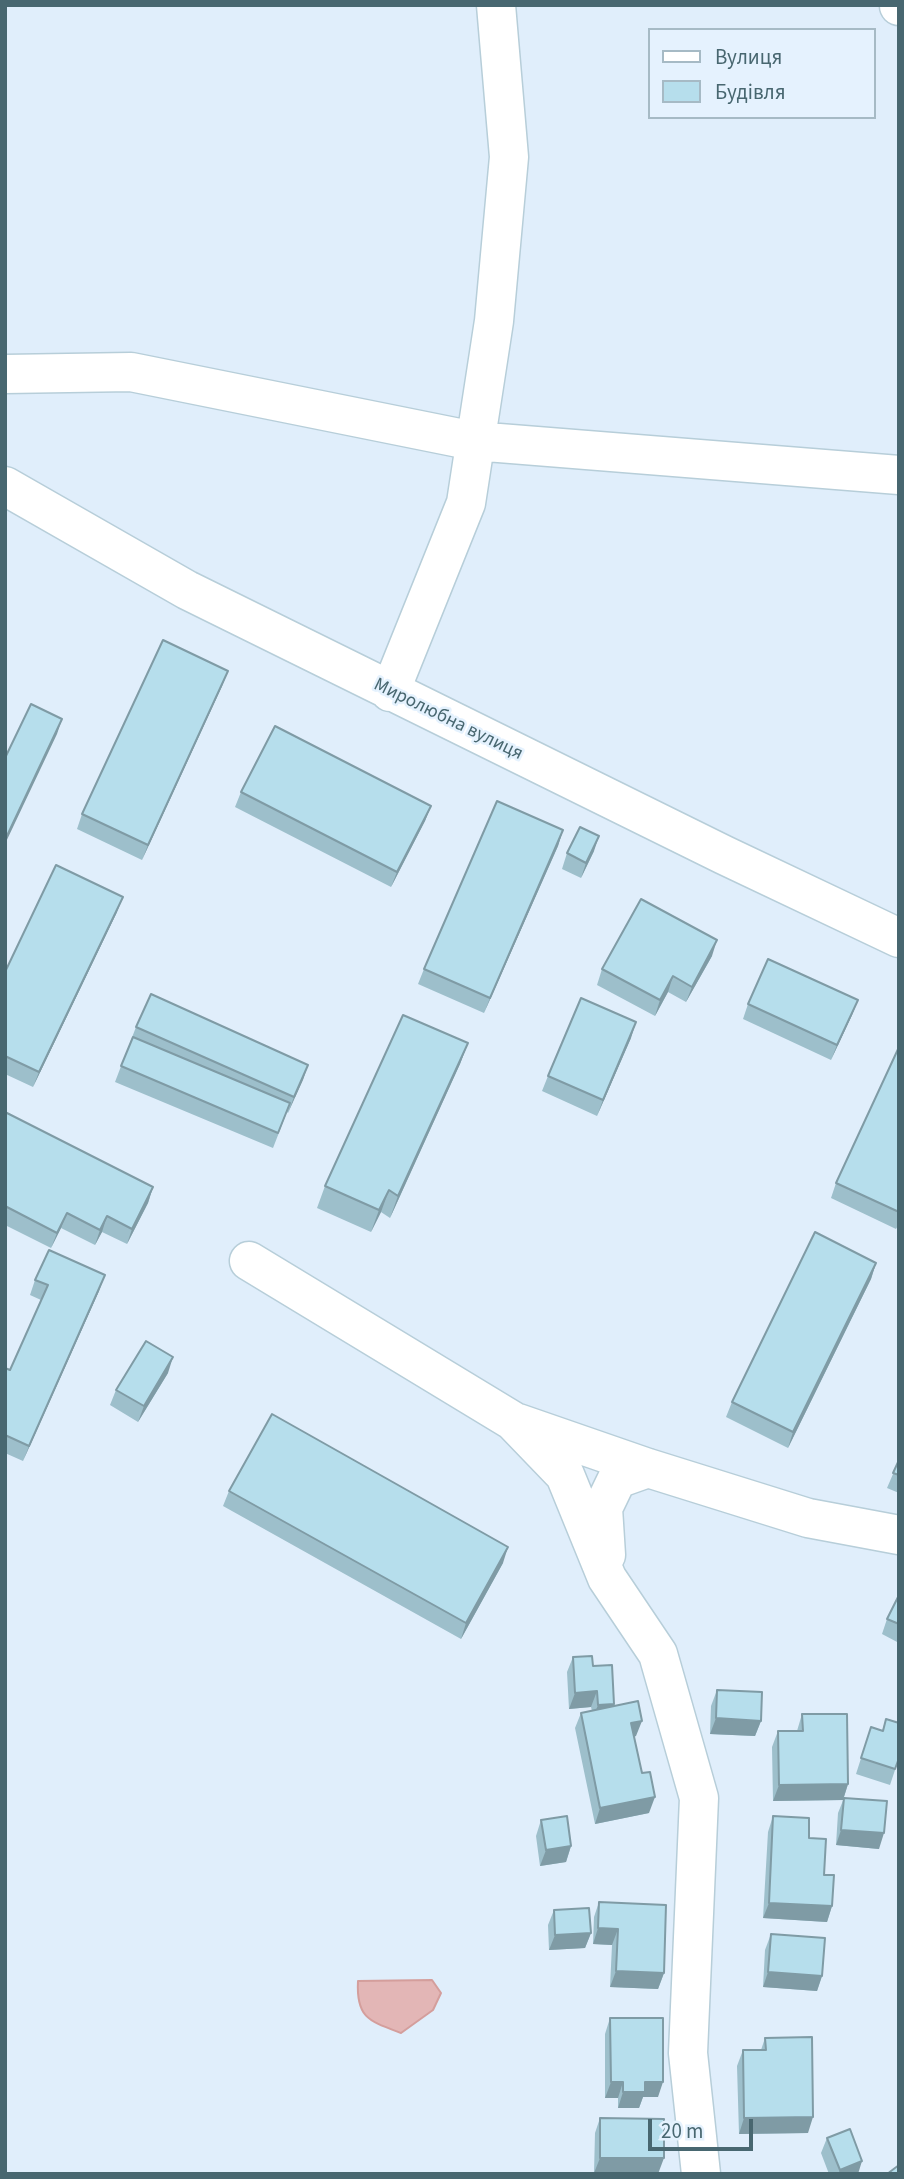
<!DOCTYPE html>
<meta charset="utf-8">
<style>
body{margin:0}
#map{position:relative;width:904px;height:2179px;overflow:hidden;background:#e0eefb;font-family:"Source Sans 3",sans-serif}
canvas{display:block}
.frame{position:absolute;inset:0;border:7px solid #486770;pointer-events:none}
.legend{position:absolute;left:648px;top:28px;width:228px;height:91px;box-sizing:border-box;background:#e5f2fe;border:2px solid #a6bac5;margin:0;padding:9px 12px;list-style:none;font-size:21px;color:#486770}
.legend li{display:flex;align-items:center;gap:14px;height:35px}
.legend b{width:35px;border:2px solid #a6bac5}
.scale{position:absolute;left:648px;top:2119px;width:105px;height:32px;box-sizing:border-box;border:4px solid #486770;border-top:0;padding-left:9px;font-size:21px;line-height:24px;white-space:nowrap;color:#486770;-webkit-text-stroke:5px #e5f2fe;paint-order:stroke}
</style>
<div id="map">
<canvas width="904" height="2179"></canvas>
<div class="frame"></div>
<ul class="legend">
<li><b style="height:9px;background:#fff"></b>Вулиця</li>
<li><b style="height:19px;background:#b6deec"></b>Будівля</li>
</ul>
<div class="scale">20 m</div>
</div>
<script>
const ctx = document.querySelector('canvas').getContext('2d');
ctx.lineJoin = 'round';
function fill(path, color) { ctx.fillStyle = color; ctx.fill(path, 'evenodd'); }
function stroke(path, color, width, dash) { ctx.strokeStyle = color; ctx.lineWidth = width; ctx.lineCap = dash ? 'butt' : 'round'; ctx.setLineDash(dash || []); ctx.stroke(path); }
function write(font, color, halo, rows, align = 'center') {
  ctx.font = font + ' "Source Sans 3",sans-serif'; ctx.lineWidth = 5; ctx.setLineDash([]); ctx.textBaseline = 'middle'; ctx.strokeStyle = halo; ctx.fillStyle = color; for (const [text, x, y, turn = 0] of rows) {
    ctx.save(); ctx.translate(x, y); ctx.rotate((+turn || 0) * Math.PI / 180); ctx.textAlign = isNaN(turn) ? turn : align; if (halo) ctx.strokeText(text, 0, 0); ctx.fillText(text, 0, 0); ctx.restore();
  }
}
const water = new Path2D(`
 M432 1980 441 1993 433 2010 401 2033C369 2021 356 2018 358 1981Z`);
fill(water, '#e3b6b6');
stroke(water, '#d49e9c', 2);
const minor = new Path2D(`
 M899 5V6
 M5 374 131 372 474 441 899 475
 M5 486 187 590 724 855 899 938
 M390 692 466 503 494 321 509 157 496 5
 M249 1261 513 1421 565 1475 607 1578 658 1654 699 1798 688 2053 701 2174
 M518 1423 648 1468 808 1518 899 1535
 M606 1555 603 1508 617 1479 648 1468`);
stroke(minor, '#b7ced9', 41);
stroke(minor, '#fff', 38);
fill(new Path2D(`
 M228 671 222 686 142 860 77 829 82 814Z
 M241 792 431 806 425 821 391 887 235 807Z
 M563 830 558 846 484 1013 418 984 424 969Z
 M594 851 581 878 562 869 567 853Z
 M117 912 33 1087 5 1074V972Z
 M712 956 686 1002 668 992 655 1016 597 985 602 969Z
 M858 1000 852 1015 831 1060 743 1019 748 1004Z
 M136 1027 308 1065 288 1113 287 1112 273 1148 115 1082Z
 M631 1038 597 1116 542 1091 548 1076Z
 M468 1043 460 1064 390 1218 381 1212 371 1232 317 1208 325 1186Z
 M899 1047V1224L896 1229 831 1198 836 1183Z
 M5 1112 153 1187 148 1203 127 1244 102 1232 95 1245 61 1228 51 1248 5 1225Z
 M876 1263 871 1279 788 1448 726 1417 732 1402Z
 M35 1280 99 1291 23 1461 5 1453V1368L10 1370 41 1300 30 1295Z
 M168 1373 138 1422 110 1405 116 1390Z
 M899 1460V1493L887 1488Z
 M229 1491 503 1563 461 1639 223 1506Z
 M899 1595V1643L882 1634 887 1619Z
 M573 1657 593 1666 614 1704 613 1706 636 1736 634 1737 649 1813 595 1824 575 1728 581 1713 592 1711 591 1707 569 1709 567 1672Z
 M717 1690 761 1721 755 1736 710 1734 711 1706Z
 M802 1714 848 1784 843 1800 773 1801 772 1747 778 1731H797Z
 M886 1719 899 1758 890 1785 856 1774 871 1727 882 1731Z
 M844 1798 879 1849 836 1845 838 1813Z
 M773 1816 809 1838 824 1875 832 1906 827 1922 763 1918 768 1832Z
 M541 1820 571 1846 566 1862 540 1866 536 1836Z
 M599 1902 664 1973 658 1989 610 1987 612 1945 593 1944 594 1917Z
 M554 1910 591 1933 585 1948 549 1950 548 1925Z
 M771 1934 822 1976 817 1991 763 1987 765 1950Z
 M610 2018 658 2097H643L639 2108H618V2098H605V2034Z
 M765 2038 808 2133 739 2134 737 2066 743 2050H761Z
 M600 2118 658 2174 594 2173 595 2133Z
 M827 2138 858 2174H829L821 2153Z`), '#9dbfcb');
fill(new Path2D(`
 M228 671 222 686 142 860 148 845Z
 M62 719 57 734 5 844V840Z
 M431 806 425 821 391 887 397 872Z
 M563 830 558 846 484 1013 490 998Z
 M599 836 594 851 581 878 586 863Z
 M123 897 117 912 33 1087 39 1072Z
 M717 940 712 956 686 1002 692 987Z
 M673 976 668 992 655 1016 660 1000Z
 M858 1000 852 1015 831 1060 837 1045Z
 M636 1022 631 1038 597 1116 603 1100Z
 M468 1043 460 1064 390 1218 398 1196Z
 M308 1065 303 1080 288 1113 294 1097Z
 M153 1187 148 1203 127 1244 132 1229Z
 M389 1190 381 1212 371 1232 379 1210Z
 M67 1213 61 1228 51 1248 57 1233Z
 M107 1216 102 1232 95 1245 100 1230Z
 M876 1263 871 1279 788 1448 793 1432Z
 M105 1275 99 1291 23 1461 29 1446Z
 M173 1357 168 1373 138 1422 144 1406Z
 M508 1547 503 1563 461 1639 466 1623Z
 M597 1691 591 1707 569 1709 575 1693Z
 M614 1704 609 1719 592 1720 598 1705Z
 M716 1718 761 1721 755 1736 710 1734Z
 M642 1721 636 1736 626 1738 631 1723Z
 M848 1784 843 1800 773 1801 779 1785Z
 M655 1797 649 1813 595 1824 600 1808Z
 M841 1830 884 1833 879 1849 836 1845Z
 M571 1846 566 1862 540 1866 546 1850Z
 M769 1903 832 1906 827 1922 763 1918Z
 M598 1928 618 1929 612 1945 593 1944Z
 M591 1933 585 1948 549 1950 555 1935Z
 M616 1971 664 1973 658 1989 610 1987Z
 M768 1972 822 1976 817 1991 763 1987Z
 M611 2082H623L618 2098H605Z
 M645 2082H663L658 2097H643L639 2108H618L623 2092Z
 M813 2117 808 2133 739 2134 744 2118Z
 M600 2158H664L658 2174 594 2173Z
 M862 2161 858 2174H838L840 2170Z`), '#7f9ba5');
const building = new Path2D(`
 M163 640 228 671 148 845 82 814Z
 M31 704 62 719 5 840V758Z
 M275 726 431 806 397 872 241 792Z
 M497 801 563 830 490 998 424 969Z
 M580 827 599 836 586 863 567 853Z
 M56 865 123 897 39 1072 5 1056V972Z
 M641 899 717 940 692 987 673 976 660 1000 602 969Z
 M768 959 858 1000 837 1045 748 1004Z
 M151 994 308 1065 294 1097 136 1027Z
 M581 998 636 1022 603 1100 548 1076Z
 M403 1015 468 1043 398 1196 389 1190 379 1210 325 1186Z
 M133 1037 290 1103 278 1133 121 1066Z
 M899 1047V1212L836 1183Z
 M5 1112 153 1187 132 1229 107 1216 100 1230 67 1213 57 1233 5 1206Z
 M815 1232 876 1263 793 1432 732 1402Z
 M49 1250 105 1275 29 1446 5 1435V1368L10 1370 48 1285 35 1280Z
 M146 1341 173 1357 144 1406 116 1390Z
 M272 1414 508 1547 466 1623 229 1491Z
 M899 1460V1475L893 1473Z
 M899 1595V1624L887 1619Z
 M592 1656 593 1666 612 1665 614 1704 598 1705 597 1691 575 1693 573 1657Z
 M717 1690 762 1692 761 1721 716 1718Z
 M638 1701 642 1721 631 1723 642 1773 650 1772 655 1797 600 1808 581 1713Z
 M802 1714H847L848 1784 779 1785 778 1731H803Z
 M886 1719 899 1723V1758L895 1769 861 1758 871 1727 883 1731Z
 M844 1798 887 1801 884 1833 841 1830Z
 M567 1816 571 1846 546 1850 541 1820Z
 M773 1816 809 1818V1838L826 1839 824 1875H834L832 1906 769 1903Z
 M599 1902 666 1905 664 1973 616 1971 618 1929 598 1928Z
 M589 1908 591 1933 555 1935 554 1910Z
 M771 1934 825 1938 822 1976 768 1972Z
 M610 2018H663V2082H645V2092H623V2082H611Z
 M812 2037 813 2117 744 2118 743 2050H766L765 2038Z
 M600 2118 664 2119V2158H600Z
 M850 2129 862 2161 840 2170 827 2138Z
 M899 2165V2174H887Z`);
fill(building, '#b6deec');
stroke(building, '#7f9ba5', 2);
write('19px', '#486770', '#e5f2fe', [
 ["Миролюбна вулиця",448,720,26]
]);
</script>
